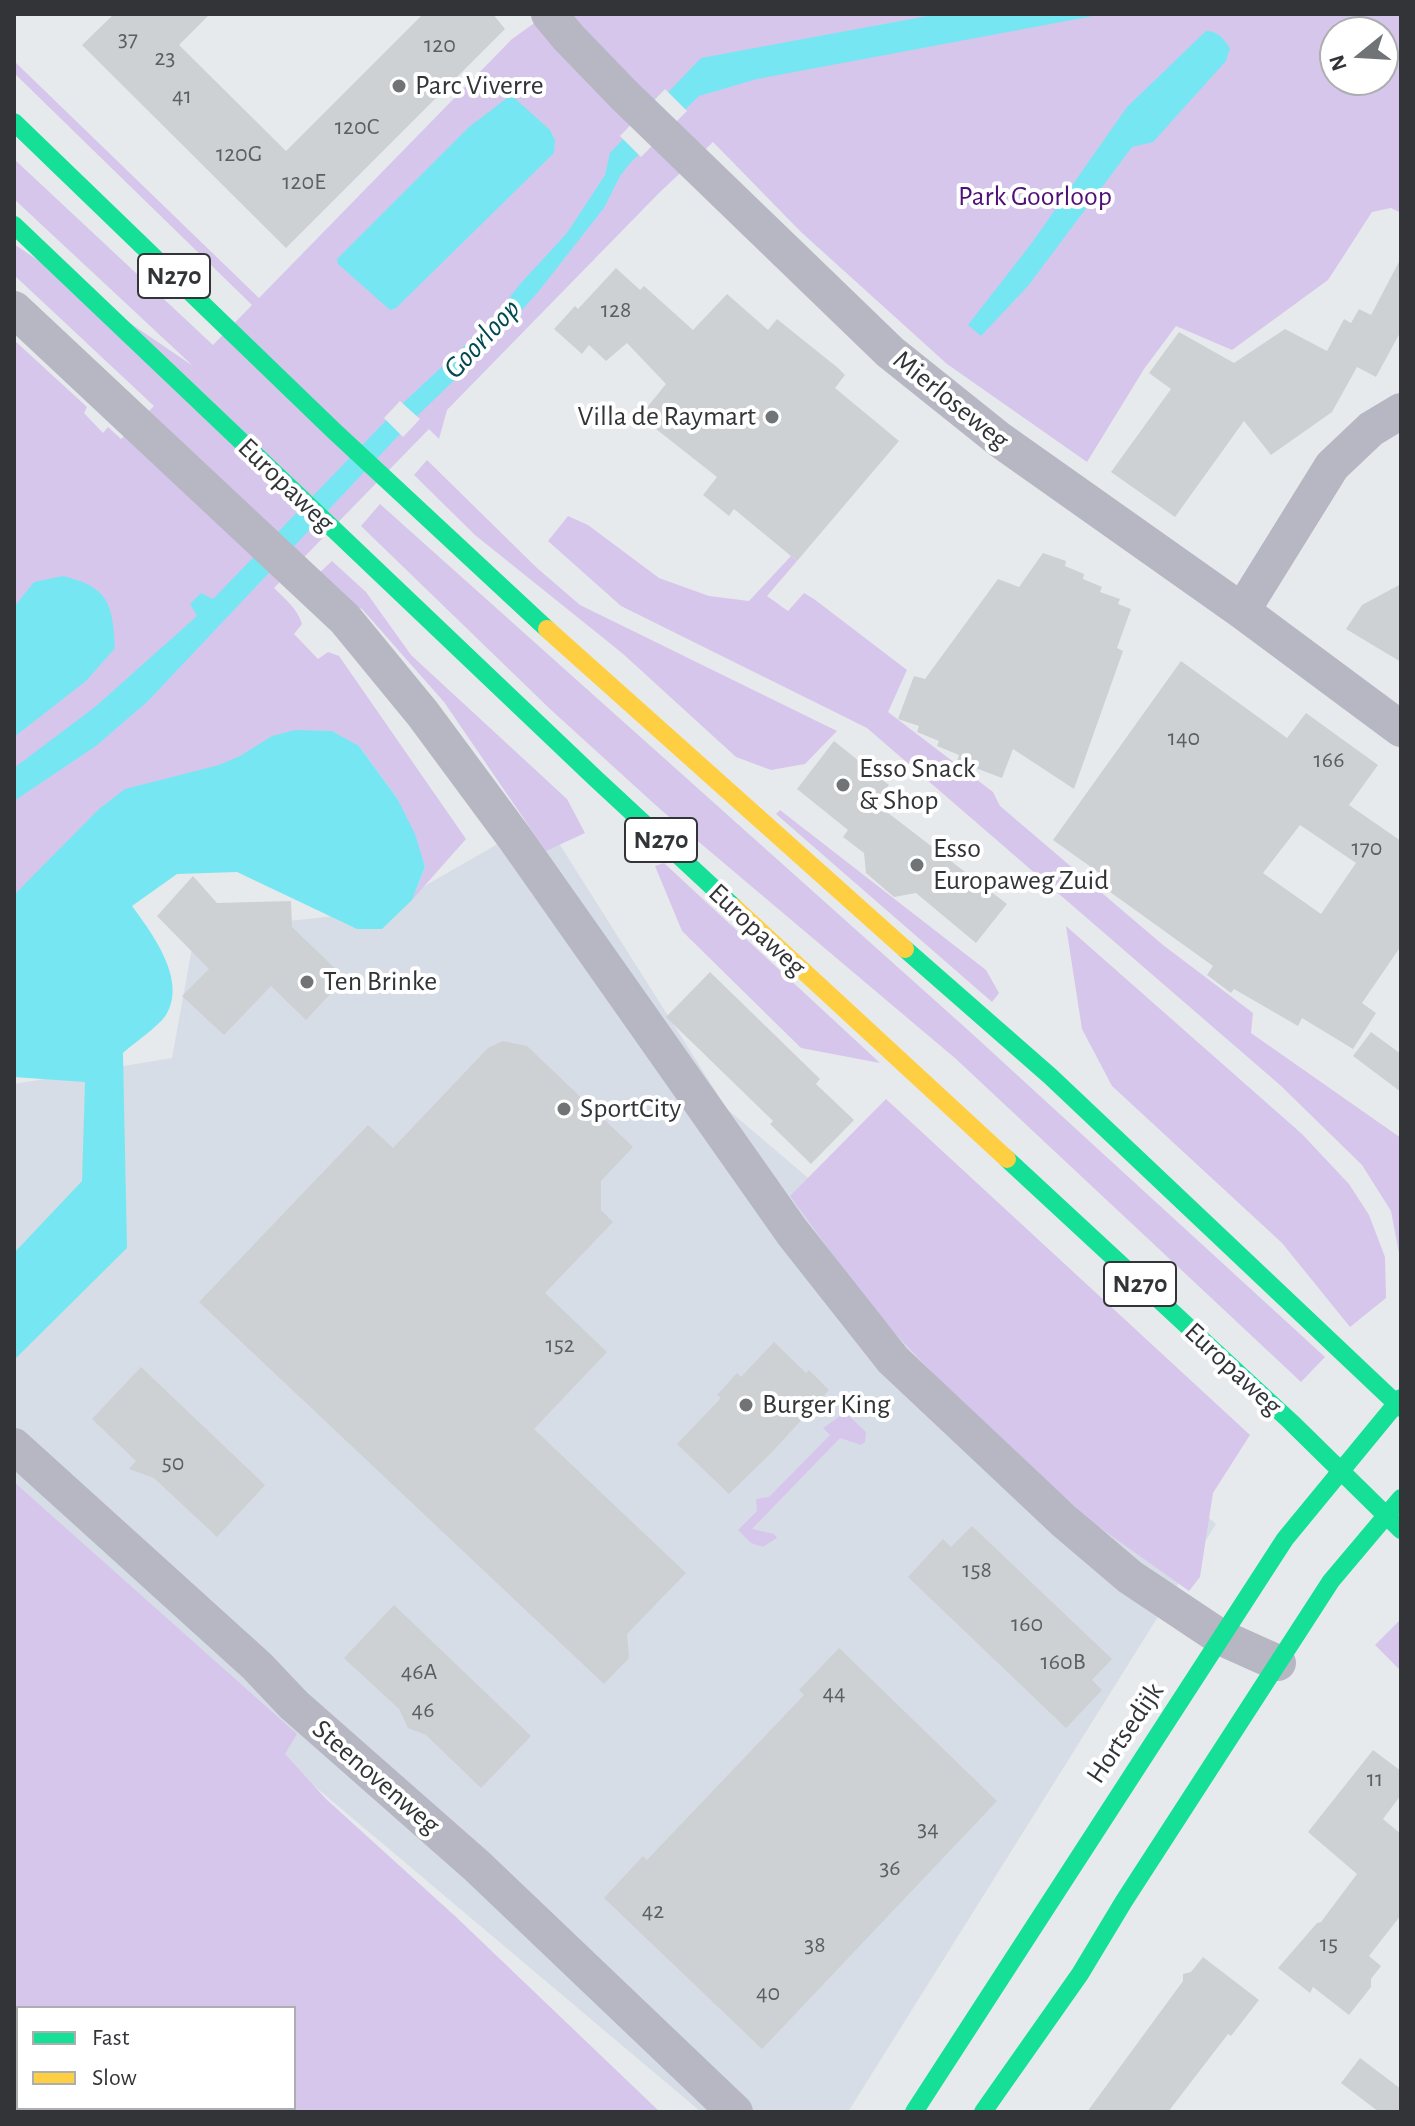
<!DOCTYPE html>
<style>
body{margin:0}
#map{position:relative;width:1415px;height:2126px;overflow:hidden;background:#e7eaed;font-family:"Alegreya Sans",sans-serif}
canvas{display:block}
.frame{position:absolute;inset:0;border:16px solid #323437;pointer-events:none}
.legend{position:absolute;left:16px;top:2006px;width:280px;height:104px;box-sizing:border-box;background:#fff;border:2px solid #adaeaf;margin:0;padding:10px 14px;list-style:none;font-size:24px;color:#323437}
.legend li{display:flex;align-items:center;gap:16px;height:40px}
.legend b{width:40px;border:2px solid #adaeaf}
.north{position:absolute;left:1319px;top:16px;width:80px;height:80px;box-sizing:border-box;background:#fff;border:2px solid #adaeaf;border-radius:50%;rotate:252deg;font-size:22px;font-weight:700;line-height:32px;text-align:center;color:#323437}
.north::after{content:'';display:block;margin:auto;width:28px;height:36px;background:#717477;clip-path:polygon(50% 0,100% 100%,50% 72%,0 100%)}
</style>
<div id="map">
<canvas width="1415" height="2126"></canvas>
<div class="frame"></div>
<ul class="legend">
<li><b style="height:10px;background:#16e098"></b>Fast</li>
<li><b style="height:10px;background:#ffcf43"></b>Slow</li>
</ul>
<div class="north">N</div>
</div>
<script>
const ctx = document.querySelector('canvas').getContext('2d');
ctx.lineJoin = 'round';
function fill(path, color) { ctx.fillStyle = color; ctx.fill(path, 'evenodd'); }
function stroke(path, color, width, dash) { ctx.strokeStyle = color; ctx.lineWidth = width; ctx.lineCap = dash ? 'butt' : 'round'; ctx.setLineDash(dash || []); ctx.stroke(path); }
function write(font, color, halo, rows, align = 'center') {
  ctx.font = font + ' "Alegreya Sans",sans-serif'; ctx.lineWidth = 8; ctx.setLineDash([]); ctx.textBaseline = 'middle'; ctx.strokeStyle = halo; ctx.fillStyle = color; for (const [text, x, y, turn = 0] of rows) {
    ctx.save(); ctx.translate(x, y); ctx.rotate((+turn || 0) * Math.PI / 180); ctx.textAlign = isNaN(turn) ? turn : align; if (halo) ctx.strokeText(text, 0, 0); ctx.fillText(text, 0, 0); ctx.restore();
  }
}
fill(new Path2D(`
 M543 818 727 1109 1216 1524 848 2112H701L268 1747 14 1539V1084L172 1058 195 931 381 911Z`), '#d7dde6');
fill(new Path2D(`
 M547 14H1401V213L1391 208 1372 212 1328 280 1232 350 1176 326 1144 369 1087 462 947 364 801 232 713 142 658 194 447 410 439 439 429 429 274 588C286 600 297 608 302 624L294 634 318 659 328 652 339 656 466 839 412 900 425 867 397 798 359 746 14 971V340L87 407 84 413 103 433 108 427 121 439 154 406 14 275V244L193 366 14 199V159L213 345 252 305 14 73V61L259 298 512 39ZM1335 32H1383V80H1335Z
 M427 460 537 568 580 605 837 731 805 764 771 770 736 757 622 653 475 535 414 475Z
 M380 504 968 1030 1325 1357 1301 1382 956 1059 661 810 550 709 361 526Z
 M568 516 588 525 659 578 709 596 749 601 791 556 797 561 767 596 788 611 804 593 814 599 907 670 888 712 993 792 1000 806 1163 945 1253 1013 1251 1033 1401 1138V1264L1391 1211 1362 1165 1280 1085 867 728 621 606 548 541Z
 M332 561 366 592 411 655 567 799 585 833 546 851 444 702 362 609 340 601 317 575Z
 M780 810 986 970 999 993 992 1002 776 814Z
 M664 863 880 1063 801 1048 682 931 655 866Z
 M1066 926 1302 1134 1349 1184 1369 1215 1385 1257 1386 1298 1350 1327 1282 1243 1112 1086 1082 1029Z
 M886 1099 1250 1435 1213 1493 1200 1577 1189 1591 1099 1527 974 1417 873 1310 790 1196Z
 M843 1414 848 1415 866 1432 865 1442 861 1445 840 1438 752 1529 774 1534 777 1538 763 1547 751 1543 738 1530 757 1511 756 1499 769 1497 830 1435 823 1428Z
 M14 1482 297 1734 285 1754 326 1799 455 1916 660 2112H14ZM18 2008H294V2108H18Z
 M1401 1619V1671L1375 1645Z`), '#d7c6eb');
fill(new Path2D(`
 M938 14H1104L757 79 699 96 631 162 620 176 604 208 538 292 487 349 418 415 148 701 96 746 14 801V768L95 707 197 616 190 604 201 593 213 599 403 403 488 324 521 283 567 233 605 175 610 153 701 58Z
 M1206 31C1218 31 1223 38 1230 48L1226 61 1153 142 1132 147 1028 286 981 336 968 325 1031 244 1127 107Z
 M511 95 550 130 555 140 554 153 396 308 390 310 338 264 337 259 469 127Z
 M63 576C108 587 113 603 115 648L86 681 14 737V607L34 582Z
 M295 730 332 731 359 746 397 798 415 834 425 867 412 900 382 929H357L237 872 177 874 132 906C151 932 188 980 166 1015 158 1027 134 1043 123 1053L127 1248 14 1360V1253L82 1181 85 1082 14 1077V895L99 809 125 789 219 765 240 756 272 736Z`), '#76e7f2');
fill(new Path2D(`
 M665 89 687 111 641 157 620 136Z
 M400 401 420 419 403 437 384 418Z`), '#e7eaed');
fill(new Path2D(`
 M114 14H210L179 45 286 151 423 14H493L505 29 286 248 82 45Z
 M1401 258V331L1376 377 1357 367 1332 412 1271 455 1244 421 1175 517 1111 472 1171 389 1149 373 1179 332 1234 363 1285 329 1327 351 1344 319 1351 323 1359 309 1371 315Z
 M616 268 640 290 644 286 693 330 727 294 768 330 777 319 838 368 845 375 835 388 899 441 797 561 734 509 729 516 703 495 717 477 656 429 661 423 644 411 666 384 627 343 606 361 589 345 582 354 554 329 575 306 578 309Z
 M1043 553 1066 561 1065 566 1084 574 1083 579 1102 587 1100 592 1120 599 1118 604 1131 609 1117 648 1123 651 1074 789 1013 749 1002 778 957 761 959 755 937 746 939 741 917 732 919 726 898 719 914 676 925 679 998 579 1019 587Z
 M1401 584V662L1346 629 1362 605Z
 M1181 661 1287 738 1306 713 1378 765 1349 805 1401 841V946L1362 1003 1376 1013 1353 1049 1302 1018 1298 1026 1234 989 1231 993 1207 975 1213 966 1092 879 1098 872 1053 840ZM1300 825 1356 863 1321 914 1263 873Z
 M834 741 889 785 875 803 1007 904 976 943 916 893 894 897 866 873 864 853 843 837 848 830 797 789Z
 M193 876 217 903 291 901 292 927 345 978 306 1020 271 986 224 1035 182 996 209 969 157 916Z
 M710 972 820 1079 816 1084 854 1120 811 1164 770 1124 773 1121 666 1017Z
 M1371 1032 1401 1054V1092L1353 1056Z
 M503 1041 527 1046 633 1147 601 1181V1210L613 1222 545 1293 607 1352 534 1429 686 1573 627 1634 629 1658 604 1684 199 1302 368 1125 393 1148 488 1048Z
 M774 1342 806 1373 809 1370 829 1390 772 1452 729 1494 677 1444 721 1398 717 1395 737 1373 741 1377Z
 M141 1367 265 1485 217 1537 154 1478 129 1469 136 1461 92 1419Z
 M972 1526 1112 1659 1092 1680 1102 1690 1066 1728 908 1577 943 1539 951 1547Z
 M394 1605 531 1736 481 1788 426 1735 408 1728 399 1709 344 1658Z
 M839 1648 997 1801 762 2049 604 1898 643 1856 647 1860 804 1695 799 1690Z
 M1373 1750 1401 1771V1795L1383 1819 1401 1834V1915L1369 1956 1381 1966 1371 1979V1987L1349 2015 1313 1987 1310 1993 1278 1968 1317 1923 1321 1922 1357 1874 1308 1832Z
 M1203 1957 1259 2000 1231 2036 1228 2034 1168 2112H1087L1183 1981V1974L1191 1972Z
 M1360 2058 1401 2089V2112H1379L1341 2083Z`), '#ced1d3');
stroke(new Path2D(`
 M549 14 568 37 624 95 890 352 1000 440 1242 611 1401 729
 M14 309 345 619 423 714 514 837 792 1232 893 1360 1063 1520 1130 1577 1220 1637 1278 1663
 M1242 611 1332 466 1371 429 1401 411
 M14 1446 257 1666 294 1705 477 1866 735 2112`), '#b6b7c3', 36);
stroke(new Path2D(`
 M14 122 333 430 547 629
 M14 225 595 778 734 907
 M905 949 1050 1076 1401 1408
 M1007 1159 1291 1422 1401 1530
 M914 2112 1285 1539 1401 1398
 M983 2112 1080 1974 1124 1901 1331 1581 1401 1498`), '#16e098', 18);
stroke(new Path2D(`
 M547 629 905 949
 M734 907 1007 1159`), '#ffcf43', 18);
for (const [x, y, r, color] of [
 [399,86,8,"#717477"],
 [772,417,8,"#717477"],
 [843,785,8,"#717477"],
 [917,865,8,"#717477"],
 [307,982,8,"#717477"],
 [564,1109,8,"#717477"],
 [746,1405,8,"#717477"]
]) { const dot = new Path2D(); dot.arc(x, y, r, 0, 2 * Math.PI); ctx.fillStyle = color; ctx.fill(dot); stroke(dot, '#fff', 3); }
write('24px', '#5c5e60', null, [
 ["37",128,39],
 ["120",440,45],
 ["23",165,58],
 ["41",182,96],
 ["120C",357,127],
 ["120G",239,154],
 ["120E",304,182],
 ["128",616,310],
 ["140",1184,738],
 ["166",1329,760],
 ["170",1367,848],
 ["152",560,1345],
 ["50",173,1463],
 ["158",977,1570],
 ["160",1027,1624],
 ["160B",1063,1662],
 ["46A",419,1672],
 ["44",834,1693],
 ["46",423,1710],
 ["11",1375,1779],
 ["34",928,1829],
 ["36",890,1868],
 ["42",653,1911],
 ["15",1329,1944],
 ["38",815,1945],
 ["40",768,1993]
]);
for (const [x, y, w] of [
 [174,276,72],
 [661,840,72],
 [1140,1284,72]
]) { const box = new Path2D(); box.roundRect(x - w / 2, y - 22, w, 44, 6); ctx.fillStyle = '#fff'; ctx.fill(box); stroke(box, '#323437', 2); }
write('bold 26px', '#323437', null, [
 ["N270",174,276],
 ["N270",661,840],
 ["N270",1140,1284]
]);
write('28px', '#323437', '#fff', [
 ["Parc Viverre",415,86],
 ["Villa de Raymart",756,417,"right"],
 ["Esso Snack",859,769],
 ["& Shop",859,801],
 ["Esso",933,849],
 ["Europaweg Zuid",933,881],
 ["Ten Brinke",323,982],
 ["SportCity",580,1109],
 ["Burger King",762,1405]
], 'left');
write('28px', '#4f0f76', '#fff', [
 ["Park Goorloop",1035,197]
]);
write('28px', '#323437', '#fff', [
 ["Mierloseweg",951,400,39],
 ["Europaweg",286,485,44],
 ["Europaweg",757,930,43],
 ["Europaweg",1233,1369,43],
 ["Hortsedijk",1125,1733,-56],
 ["Steenovenweg",376,1777,41]
]);
write('italic 30px', '#004a50', '#fff', [
 ["Goorloop",482,339,-47]
]);
</script>
